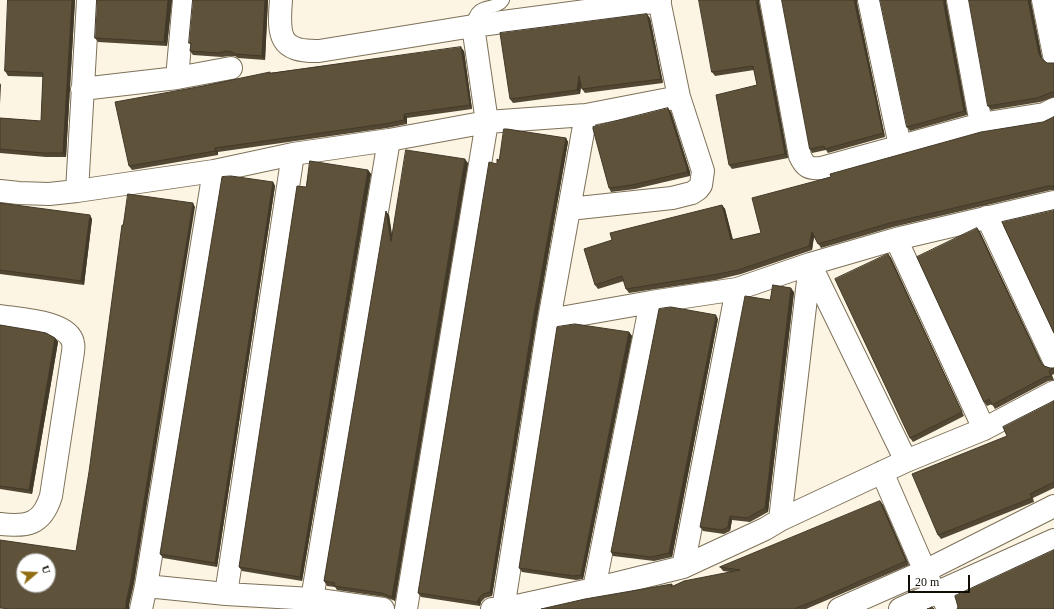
<!DOCTYPE html>
<style>
body{margin:0}
#map{position:relative;width:1054px;height:609px;overflow:hidden;background:#fdf5e4;font-family:"Times New Roman",serif}
canvas{display:block}
.north{position:absolute;left:16px;top:553px;width:40px;height:40px;box-sizing:border-box;background:#fff;border:1px solid #a09e9b;border-radius:50%;rotate:71deg;font-size:11px;font-weight:700;line-height:16px;text-align:center;color:#110d05}
.north::after{content:'';display:block;margin:auto;width:14px;height:18px;background:#906d12;clip-path:polygon(50% 0,100% 100%,50% 72%,0 100%)}
.scale{position:absolute;left:908px;top:575px;width:62px;height:18px;box-sizing:border-box;border:2px solid #110d05;border-top:0;padding-left:5px;font-size:12px;line-height:14px;white-space:nowrap;color:#110d05;-webkit-text-stroke:3px #fff;paint-order:stroke}
</style>
<div id="map">
<canvas width="1054" height="609"></canvas>
<div class="north">U</div>
<div class="scale">20 m</div>
</div>
<script>
const ctx = document.querySelector('canvas').getContext('2d');
ctx.lineJoin = 'round';
function stroke(path, color, width, dash) { ctx.strokeStyle = color; ctx.lineWidth = width; ctx.lineCap = dash ? 'butt' : 'round'; ctx.setLineDash(dash || []); ctx.stroke(path); }
function fill(path, color) { ctx.fillStyle = color; ctx.fill(path, 'evenodd'); }
const lane = new Path2D(`
 M473 26C475 0 496 12 503 0`);
const street = new Path2D(`
 M281 0C278 36 279 52 319 51L473 26 660 1
 M771 0 800 156C805 167 809 169 821 168L981 124 1044 114 1054 109
 M869 0 900 146
 M958 0 981 124
 M1043 0 1054 55
 M177 78 184 0
 M82 89 177 78 231 68
 M0 191 19 193 49 194 77 191 214 171 293 154 389 140 487 122 586 115 679 97
 M77 191 88 0
 M569 209 672 198 692 193 698 189 701 185 703 171 679 97 659 0
 M987 217 1054 360
 M896 239 984 429
 M810 264 906 461
 M0 316C18 319 69 321 73 343 74 346 73 350 73 352L51 496C42 525 27 527 0 524
 M549 320 651 302 737 289 810 264 896 239 1054 202
 M882 472 931 585
 M780 520 810 264
 M683 567 737 289
 M146 586 226 594 312 599 383 609
 M594 589 651 302
 M940 591 948 609
 M226 594 293 154
 M312 599 389 140
 M141 609 146 586 214 171
 M406 609 487 122 473 26
 M492 609H503L594 589 683 567 765 529 780 520 906 461 984 429 1054 392
 M503 609 549 320 586 115
 M839 609 925 571 1054 506
 M900 609 1054 540`);
stroke(lane, '#7d7159', 14);
stroke(street, '#7d7159', 24);
stroke(lane, '#fff', 12);
stroke(street, '#fff', 22);
fill(new Path2D(`
 M8 0H75L66 157H46L0 153V118L41 121 43 77 8 76 5 71Z
 M172 0 167 46 98 42 95 38Z
 M268 0 265 60 238 58 235 56H229L222 57 193 55 190 51 191 45 189 43Z
 M699 0H759V2L788 158 732 169 729 165 757 85 754 70 715 76 712 72Z
 M782 0H857V3L885 137 828 153 826 150 812 153 810 149Z
 M969 0H1031V2L1042 58 1043 60 1047 63H1054V97L1040 102 991 110 988 106Z
 M946 2 967 115 910 131 907 127Z
 M650 18 663 83 585 93 582 89 581 84 580 94 513 103 510 99Z
 M464 51 472 109 407 118V124L387 128 218 152V155L132 170 129 166 203 86 270 73Z
 M671 112 690 172V176L635 189 611 192 609 188Z
 M1054 117V190H1051L893 227 821 248 814 237 812 250 741 274 716 280 629 293 626 289 624 281 598 289 595 285 722 205 725 209 733 240 761 233 1043 122Z
 M566 138 568 142 537 318 492 596 485 598 481 602 480 606 421 597 418 593 497 164Z
 M468 163 395 601 385 597 337 590 335 587 327 586 324 581 389 215 392 234Z
 M368 170 371 174 302 581 242 571 239 567 306 187Z
 M273 182 275 186 217 567 163 558 160 554Z
 M0 203 92 219 84 285 0 274Z
 M977 228 980 232 1042 364 1044 366 1050 368H1054V374L1052 375 1054 380 1048 381 995 409 992 404 987 406 984 402Z
 M888 254 891 258 964 416 913 442 910 438Z
 M794 292 768 512 750 522 732 520 730 531 724 534 703 531 700 527 770 300Z
 M718 319 672 557 654 561 613 556 611 552Z
 M0 325 55 338 58 342 32 494 0 489Z
 M629 332 632 336 583 579 576 580 522 572 519 568Z
 M1054 401V488L1033 498 1034 502 941 539 938 535 1007 436Z
 M880 501 883 505 909 565 806 609H541L672 584 673 586 730 572 723 571 720 567Z`), '#514732');
fill(new Path2D(`
 M72 0H75L66 157 63 153Z
 M168 0H172L167 46 164 42Z
 M265 0H268L265 60 262 56Z
 M756 0H759V2L788 158 785 154Z
 M854 0H857V3L885 137 883 133Z
 M943 0H946V2L967 115 964 111Z
 M1028 0H1031V2L1042 58 1044 63 1039 54Z
 M647 14 650 18 663 83 661 79Z
 M461 47 464 51 472 109 470 105Z
 M579 76 582 80 580 94 577 90Z
 M0 83 1 85 0 104Z
 M668 108 671 112 690 172V176L687 172Z
 M404 114 407 118V124L404 120Z
 M566 138 568 142 537 318 492 596 490 592 534 314Z
 M215 148 218 152V155L215 151Z
 M465 159 468 163 395 601 392 597Z
 M368 170 371 174 302 581 300 577Z
 M273 182 275 186 217 567 215 563Z
 M193 203 195 207 134 584 129 606V609H126V602Z
 M722 205 725 209 734 244 731 240Z
 M386 211 389 215 393 245 391 241Z
 M90 215 92 219 84 285 81 281Z
 M977 228 980 232 1043 365 1040 361Z
 M812 232 814 236 812 250 809 246Z
 M888 254 891 258 964 416 962 412Z
 M791 288 794 292 768 512 765 508Z
 M716 315 718 319 672 557 669 553Z
 M629 332 632 336 583 579 581 575Z
 M55 338 58 342 32 494 29 490Z
 M880 501 883 505 909 565 906 561Z
 M730 516 732 520 730 531 728 527Z
 M479 598 481 602 480 606 477 602Z`), '#423929');
const building = new Path2D(`
 M8 0H72L63 153H43L0 149V118L41 121 43 73 5 71Z
 M97 0H168L164 42 95 38Z
 M193 0H265L262 56 235 54 232 52 226 51 219 53 190 51 191 43H189Z
 M699 0H756L785 154 729 165 716 95 757 85 753 66 712 72Z
 M782 0H854L883 133 825 149 824 146 810 149Z
 M880 0H943L964 111 907 127Z
 M969 0H1028L1039 54 1042 59 1047 63H1054V93L1052 92 1037 98 988 106Z
 M647 14 661 79 582 89 579 76 577 90 510 99 500 33Z
 M461 47 470 105 404 114V120L384 124 215 148V151L129 166 115 102 203 86 270 72V73Z
 M668 108 687 168V172L632 185 609 188 593 129V127Z
 M1054 117V186H1048L890 223 818 244 812 232 809 246 738 270 713 275 626 289 622 276 595 285 584 249 612 240 610 233 722 205 731 240 761 233 752 198 831 177 830 174 981 132 1043 122Z
 M504 129H507L566 138 534 314 490 592 483 594 479 598 477 602 418 593 489 162 497 164V159L499 160Z
 M406 150 465 159 392 597 382 593 334 586 335 583 324 581 386 211 391 241Z
 M310 161 368 170 300 577 239 567 297 186 306 187Z
 M231 176 273 182 215 563 160 554 222 177Z
 M128 194 193 203 131 580 126 602V609H11L0 608V540L76 551 89 472 122 225H123ZM24 561H48V585H24Z
 M0 203 90 215 81 281 0 270Z
 M1054 210V333L1002 222Z
 M977 228 1040 361 1044 366 1050 368H1054L1049 371 1051 376 1045 377 992 405 989 399 984 402 917 257Z
 M888 254 962 412 910 438 835 279Z
 M773 285 791 288 765 508 747 518 730 516 728 527 722 530 700 527 745 296 770 300Z
 M671 307 716 315 669 553 651 557 611 552 659 309Z
 M575 324 629 332 581 575 573 576 519 568 557 327Z
 M0 325 36 331 46 333 55 338 29 490 0 486Z
 M1054 401V482L1030 494 1032 498 938 535 912 474 1007 436 1003 427Z
 M880 501 906 561 819 599 794 609H541L585 599 672 584 671 587 684 581 740 570 720 567Z
 M1054 550V609H957L958 607 955 596Z
 M932 607 934 609H927L930 608Z`);
fill(building, '#5e523a');
stroke(building, '#423929', 1);
</script>
